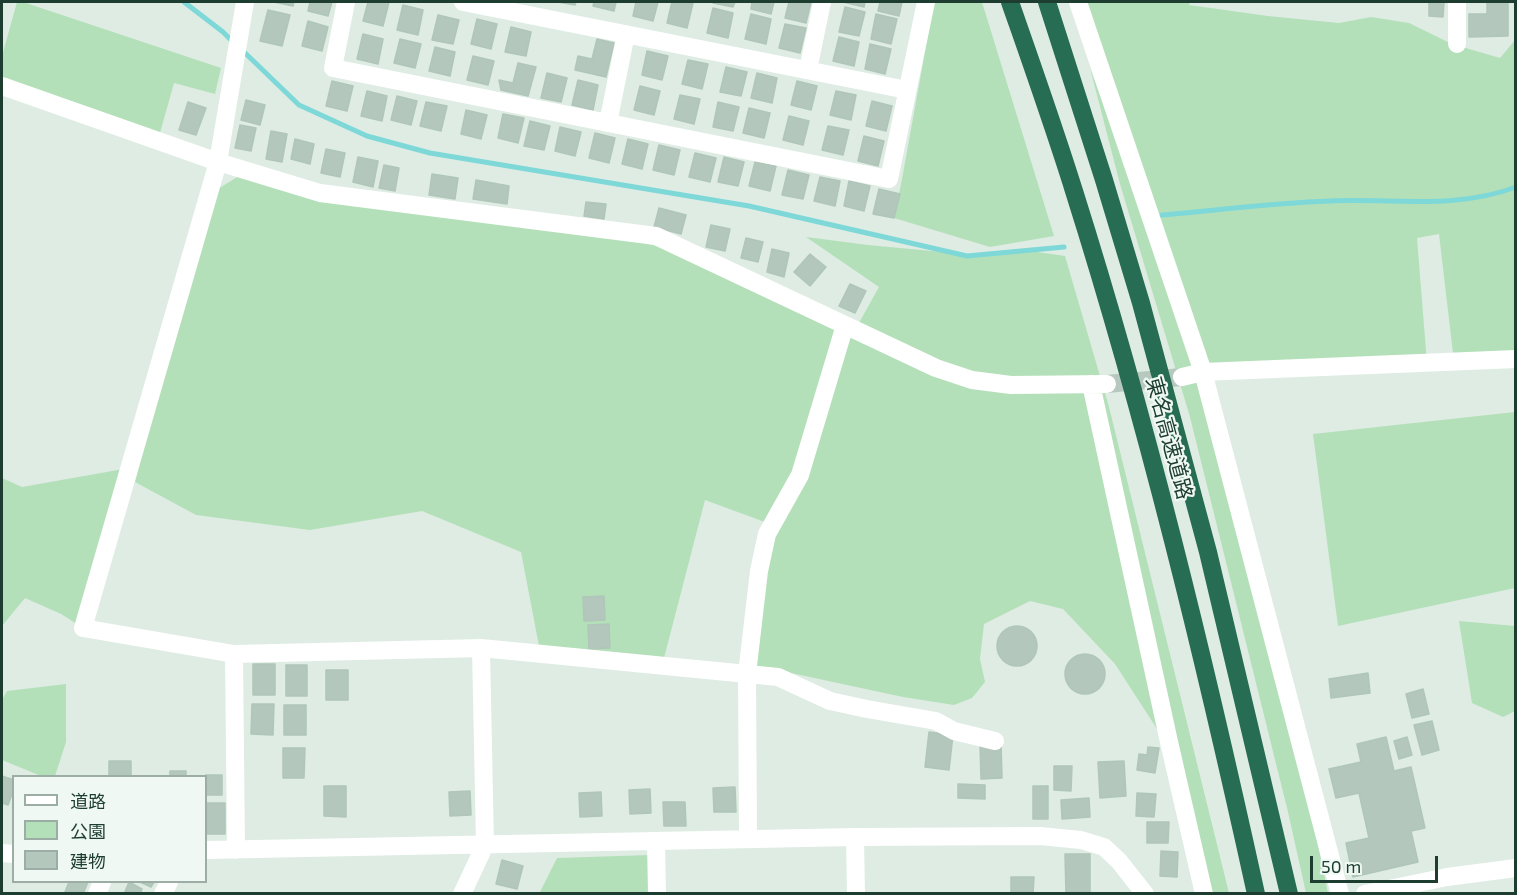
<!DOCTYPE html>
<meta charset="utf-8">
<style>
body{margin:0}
#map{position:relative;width:1517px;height:895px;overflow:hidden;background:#deece3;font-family:"Exo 2","Noto Sans JP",sans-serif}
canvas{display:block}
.frame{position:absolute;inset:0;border:3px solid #1d3d30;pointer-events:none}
.legend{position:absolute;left:12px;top:775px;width:195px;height:108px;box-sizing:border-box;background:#eff8f2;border:2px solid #9bada4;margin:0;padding:8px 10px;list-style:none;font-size:18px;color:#1d3d30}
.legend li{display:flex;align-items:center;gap:12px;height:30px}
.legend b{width:30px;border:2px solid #9bada4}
.scale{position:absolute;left:1310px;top:856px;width:128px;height:27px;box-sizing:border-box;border:3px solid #1d3d30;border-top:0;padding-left:8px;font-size:18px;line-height:21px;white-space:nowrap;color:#1d3d30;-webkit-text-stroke:4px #eff8f2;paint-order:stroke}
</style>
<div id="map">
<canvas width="1517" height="895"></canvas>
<div class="frame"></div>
<ul class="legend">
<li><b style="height:8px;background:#fff"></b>道路</li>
<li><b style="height:16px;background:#b4e0b9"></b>公園</li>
<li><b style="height:16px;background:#b3c7bc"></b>建物</li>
</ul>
<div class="scale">50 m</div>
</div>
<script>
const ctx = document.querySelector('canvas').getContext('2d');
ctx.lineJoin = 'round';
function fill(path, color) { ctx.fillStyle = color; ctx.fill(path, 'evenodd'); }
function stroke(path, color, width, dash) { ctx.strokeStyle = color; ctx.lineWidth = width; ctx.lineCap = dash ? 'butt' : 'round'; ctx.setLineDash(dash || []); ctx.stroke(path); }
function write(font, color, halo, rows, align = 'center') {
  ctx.font = font + ' "Exo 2","Noto Sans JP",sans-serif'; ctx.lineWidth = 4.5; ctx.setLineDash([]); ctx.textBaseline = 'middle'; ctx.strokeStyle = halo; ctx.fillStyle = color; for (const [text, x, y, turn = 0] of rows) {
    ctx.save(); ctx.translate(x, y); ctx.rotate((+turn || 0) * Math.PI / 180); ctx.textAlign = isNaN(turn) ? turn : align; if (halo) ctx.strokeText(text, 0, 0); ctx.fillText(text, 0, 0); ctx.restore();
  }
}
fill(new Path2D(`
 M17 2H23L221 68 215 94 174 83 160 133 2 78V56Z
 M934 2H982L1054 236 990 247 894 218 902 179Z
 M1079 2H1190L1189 5 1268 16 1339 23 1371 17 1409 23 1452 44 1500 58 1515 40V359L1454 362 1439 234 1417 238 1427 363 1203 372 1284 681 1328 893H1306L1288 812 1190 417 1120 184 1090 68 1188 330Z
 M247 171 369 199 559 224 693 254 855 330 879 287 806 237 868 245 975 255 1023 250 1065 256 1109 407 1229 893H1207L1159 732 1115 664 1063 609 1030 601 984 624 980 659 985 682 972 698 954 705 903 697 749 664 773 525 705 500 664 658 539 646 521 552 422 511 310 530 196 515 135 482 208 195Z
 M1515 412V588L1338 626 1313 434Z
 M129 468 83 628 61 614 25 598 2 626V478L22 487Z
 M1459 621 1515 626V711L1503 717 1472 703Z
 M66 684V742L55 776H41L2 760V700L7 691Z
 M650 855 651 893 539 894 557 858Z`), '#b4e0b9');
stroke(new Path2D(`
 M184 2 223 32 234 43
 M241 49 299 105 367 136 430 153 749 206 967 256 1064 247
 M1162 215C1218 210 1274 203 1330 201 1393 198 1455 210 1516 187`), '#7ed8d8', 5);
const building = new Path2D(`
 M274 2H294L293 6Z
 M310 2H332L328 16 308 11Z
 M368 2H389L383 26 363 21Z
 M558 2H576L575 5Z
 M594 2H616L614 11 593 6Z
 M636 2H658L653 21 633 16Z
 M672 2H686L693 3 687 28 667 23Z
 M713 2H735L733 7 713 3Z
 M752 2H774L771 14 751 9Z
 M789 2H811L806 23 785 18Z
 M843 2H865L864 7Z
 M880 2H902L899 16 878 11Z
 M1429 2H1444L1443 17 1429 16Z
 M1487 2H1508V36L1469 37V14H1487Z
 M403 5 423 10 418 35 397 30Z
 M845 7 865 12 859 36 839 32Z
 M713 8 733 13 728 38 707 33Z
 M268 10 290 15 282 46 260 41Z
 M751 14 771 19 766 44 745 39Z
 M876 14 897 19 891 44 871 39Z
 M438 15 459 20 453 44 432 40Z
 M477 19 497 24 491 49 471 44Z
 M308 21 328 27 322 51 302 46Z
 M785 24 806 28 800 53 779 48Z
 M511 27 531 32 526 56 505 52Z
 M363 34 383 39 378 64 357 59Z
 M839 37 859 42 854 66 833 61Z
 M400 39 421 44 415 68 394 63Z
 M597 39 614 43 606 77 575 70 578 56 592 59Z
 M870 44 891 49 885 74 865 69Z
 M435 47 455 52 450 76 429 71Z
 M647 51 668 56 662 80 642 75Z
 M473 56 494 61 488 85 467 80Z
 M688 60 708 64 702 89 682 84Z
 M518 63 536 67 528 96 501 90 499 80 513 83Z
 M726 67 747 72 741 96 720 92Z
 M547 73 567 78 561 102 541 98Z
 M757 73 777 78 772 103 751 98Z
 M578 80 598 85 593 110 572 105Z
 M332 81 353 86 347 111 326 106Z
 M797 81 817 86 811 110 791 105Z
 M640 86 660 91 654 115 634 110Z
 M367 91 387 96 382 121 361 116Z
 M836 91 856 95 851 120 830 115Z
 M680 95 700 99 694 124 674 119Z
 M397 96 417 101 411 125 391 120Z
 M246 100 265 105 260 125 241 120Z
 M872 101 892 106 886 131 866 126Z
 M188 102 206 108 196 135 179 130Z
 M426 102 447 106 441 131 420 126Z
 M718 102 739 107 733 131 713 127Z
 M749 108 770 113 764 138 743 133Z
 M466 110 487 115 481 139 461 134Z
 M503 114 524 118 518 143 498 138Z
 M789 116 809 121 803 145 783 140Z
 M530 121 550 126 544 150 524 146Z
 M240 125 256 128 251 151 235 148Z
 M828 126 849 130 843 155 822 150Z
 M560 127 581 132 575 156 555 151Z
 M271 131 287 134 282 162 266 159Z
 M595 133 615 138 609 163 589 158Z
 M864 136 884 141 878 166 858 161Z
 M295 139 314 144 310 164 291 159Z
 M628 139 648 144 642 169 622 164Z
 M659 145 680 150 674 175 653 170Z
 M326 149 345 153 340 177 321 173Z
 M695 153 716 158 710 182 689 177Z
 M358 157 378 161 373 187 353 182Z
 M724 157 744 162 738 186 718 182Z
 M755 162 776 166 770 191 749 186Z
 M384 165 399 168 395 191 379 188Z
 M788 170 809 175 803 199 782 195Z
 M432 174 458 178 455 199 429 195Z
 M820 177 840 181 835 206 814 201Z
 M476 180 509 186 507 204 473 199Z
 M849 181 870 186 864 211 844 206Z
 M879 189 900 194 894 218 873 214Z
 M586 202 606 204 604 219 584 216Z
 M659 208 686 215 681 234 654 227Z
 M711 225 730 229 725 251 706 247Z
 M746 238 763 242 758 262 741 258Z
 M772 249 789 253 784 277 767 272Z
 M810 254 826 267 810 286 794 272Z
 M850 284 866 291 855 313 839 306Z
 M604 596 605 620 584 621 583 597Z
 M609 624 610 648 589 649 588 625Z
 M997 646a20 20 0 1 1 40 0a20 20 0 1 1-40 0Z
 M1065 674a20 20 0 1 1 40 0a20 20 0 1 1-40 0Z
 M253 664H275V695H253Z
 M286 665H307V696H286Z
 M326 670H348V700H326Z
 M1368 673 1370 693 1331 698 1329 679Z
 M1423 689 1429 714 1412 718 1406 694Z
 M252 704H274L273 735 251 734Z
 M284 705H306V735H284Z
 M1432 721 1439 750 1422 755 1414 725Z
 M929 732 953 735 949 770 925 767Z
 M1386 737 1394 771 1411 767 1425 828 1411 831 1418 862 1353 877 1346 843 1369 838 1359 793 1336 798 1329 769 1361 762 1357 744Z
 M1407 737 1412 755 1399 759 1394 741Z
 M980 743H1001L1002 778 981 779Z
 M1148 747 1159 748 1155 773 1137 770 1139 754 1147 755Z
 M283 748H305L304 778H283Z
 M109 761H131V776H109Z
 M1124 761 1126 796 1100 798 1098 762Z
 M1054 766H1072L1071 791 1054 790Z
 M170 771H186V776H170Z
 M206 775H222V795H206Z
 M2 776 14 780V789L8 805 2 803Z
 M958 784 985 785V799L958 798Z
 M324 786H346V817L324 816Z
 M1033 786H1048V819H1033Z
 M735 787 736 812H714L713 788Z
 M650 789 651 813 630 814 629 790Z
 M470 791 471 815 450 816 449 792Z
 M601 792 602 816 580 817 579 793Z
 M1137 793 1156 794 1154 817 1136 816Z
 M1089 798 1090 817 1062 819 1061 800Z
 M663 802H685L686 826H664Z
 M206 803H225V834H206Z
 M1147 822H1169L1168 843H1147Z
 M1161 851 1178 852 1177 877 1160 876Z
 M1065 854H1090V894H1066Z
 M502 860 523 866 517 889 496 884Z
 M1011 877H1034L1033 894 1011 893Z
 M69 882H88L83 894H68L65 892Z
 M129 882 142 889 140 894H124Z
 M140 882H154L151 887Z`);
fill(building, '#b3c7bc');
stroke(building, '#b0c6b9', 1.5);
stroke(new Path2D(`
 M1107 384 1182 377`), '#b7c9bf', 18, [18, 9]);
stroke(new Path2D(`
 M346 2 333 68 889 179 926 2
 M463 2 907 90
 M1078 2 1203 372 1340 894
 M1457 44V2
 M808 70 822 2
 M2 86 218 162 320 193 656 236 936 368 972 380 1011 385 1107 384
 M608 123 626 34
 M1182 377 1203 372
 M1091 384 1169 742 1204 894
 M234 654 481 648 778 677 830 701 867 709 936 721 954 731 995 741
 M855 837 856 894
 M748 839 747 674 759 571 767 534 800 475 845 325
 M656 841 657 894
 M206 850 855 837 1040 836 1081 840 1104 847 1119 861 1145 894
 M236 850 234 654 83 628 218 162 245 2
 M2 853 14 854
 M97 894 102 882
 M163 894 169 882
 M462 894 485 845 481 648
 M1365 894 1447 877 1516 868`), '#fff', 18);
stroke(new Path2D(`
 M1203 372 1516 359`), '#fff', 18);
stroke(new Path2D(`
 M1010 2C1032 65 1054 127 1074 191 1147 422 1204 657 1256 894
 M1047 2 1104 180 1141 303 1208 552 1289 894`), '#266d53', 18);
write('21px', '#1d3d30', '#eff8f2', [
 ["東名高速道路",1169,438,75]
]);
</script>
